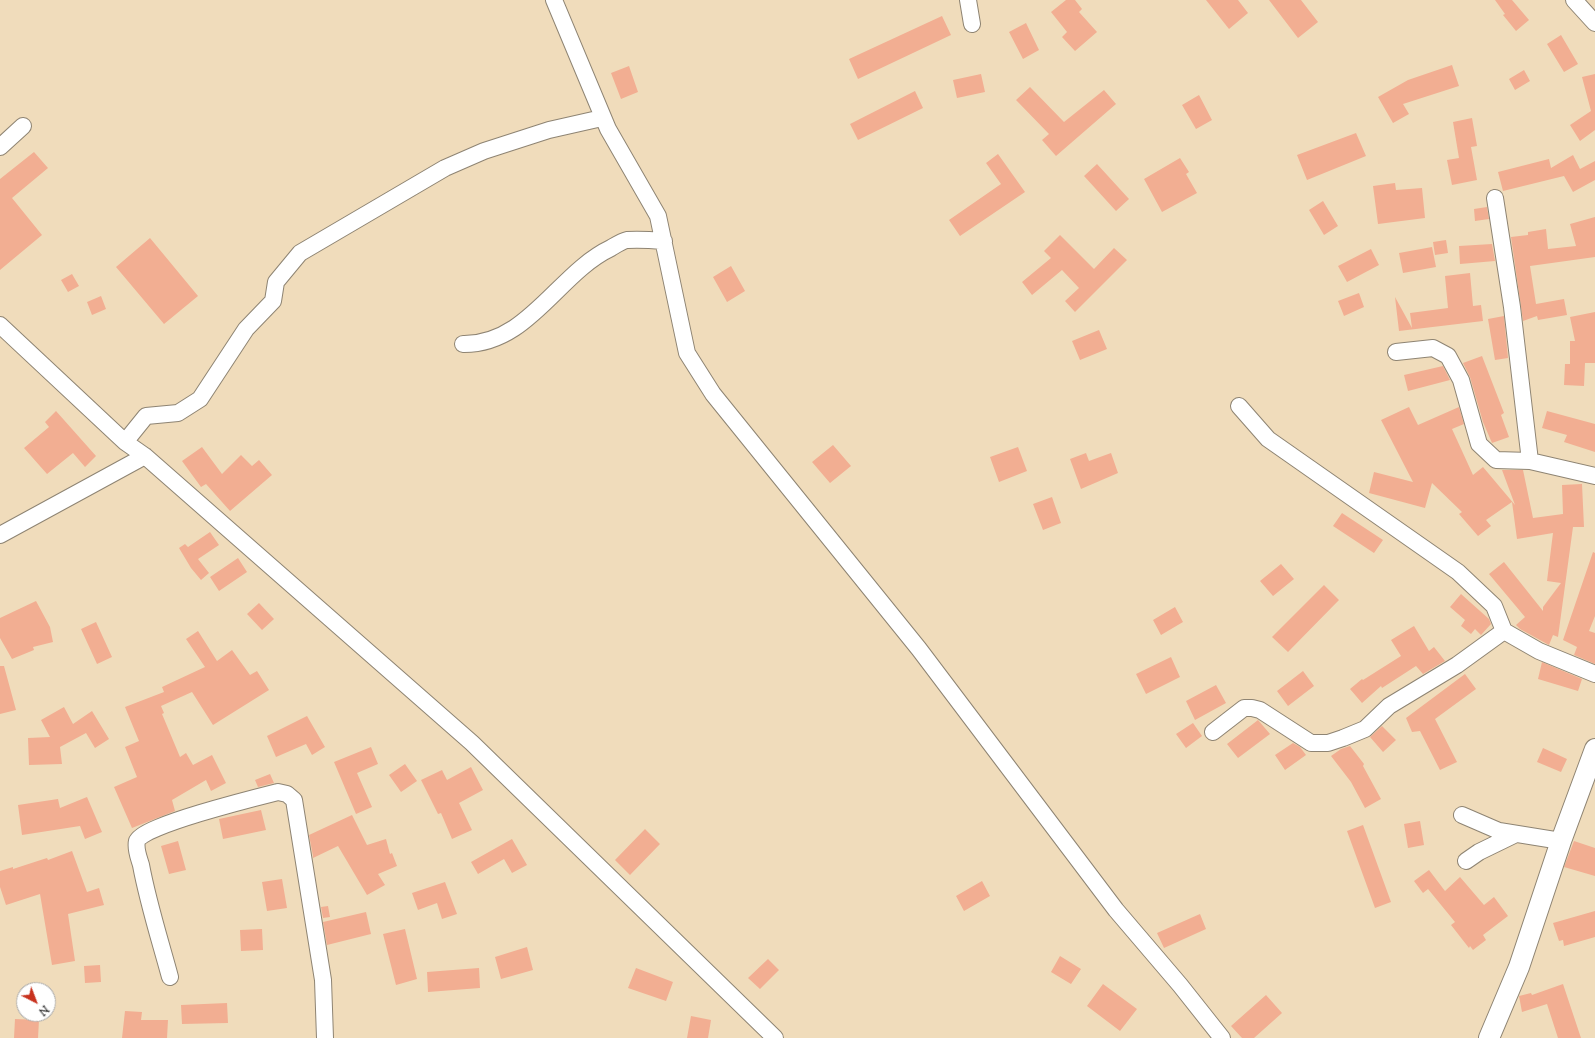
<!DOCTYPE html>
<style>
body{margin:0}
#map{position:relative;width:1595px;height:1038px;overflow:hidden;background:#f0dcbb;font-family:"Sorts Mill Goudy",serif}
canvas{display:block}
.north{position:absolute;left:16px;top:982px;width:40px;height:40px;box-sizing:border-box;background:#fff;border:1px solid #aaa;border-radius:50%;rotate:138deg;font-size:11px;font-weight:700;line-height:16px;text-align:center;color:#2b2b2b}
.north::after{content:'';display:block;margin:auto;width:14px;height:18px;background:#c8321e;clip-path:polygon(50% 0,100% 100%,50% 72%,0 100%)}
</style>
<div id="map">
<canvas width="1595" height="1038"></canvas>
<div class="north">N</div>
</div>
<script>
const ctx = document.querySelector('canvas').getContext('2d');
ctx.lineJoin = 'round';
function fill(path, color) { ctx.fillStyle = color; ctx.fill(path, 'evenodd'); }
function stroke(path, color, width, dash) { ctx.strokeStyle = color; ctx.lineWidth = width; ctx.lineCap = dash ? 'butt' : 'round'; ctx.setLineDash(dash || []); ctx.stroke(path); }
fill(new Path2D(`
 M1066 0H1075L1082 9 1079 12 1097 32 1075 51 1062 37 1067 32 1051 12Z
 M1206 0H1238L1248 13 1229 29Z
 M1269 0H1301L1318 22 1298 38Z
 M1495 0H1512L1529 20 1516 31 1503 15 1505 14Z
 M942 16 951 35 858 79 849 59Z
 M1026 23 1039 50 1023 59 1009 32Z
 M1561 35 1578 64 1564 72 1547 44Z
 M1452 65 1459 86 1403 104 1409 114 1393 123 1378 97 1408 80Z
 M629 66 638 92 621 99 611 73Z
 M1524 70 1530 81 1515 90 1509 79Z
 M981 74 985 92 957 98 953 80Z
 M1595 74V130L1580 141 1570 125 1591 111 1582 77Z
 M1030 87 1064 122 1104 90 1116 104 1056 156 1042 140 1049 134 1016 100Z
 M915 91 923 108 858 140 850 124Z
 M1199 95 1212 120 1196 129 1182 105Z
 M1472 118 1477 146 1471 147 1477 180 1452 185 1447 160 1459 158 1453 122Z
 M1356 133 1366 156 1307 180 1297 155Z
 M34 152 48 168 12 198 42 235 0 270V179Z
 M998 154 1025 192 960 236 949 220 1001 184 986 163Z
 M1573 155 1580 169 1595 161V180L1573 192 1564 176 1503 191 1498 172 1549 159 1551 168Z
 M1180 158 1189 172 1186 174 1197 193 1162 212 1144 179Z
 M1097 164 1129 199 1116 211 1084 176Z
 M1395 183 1396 190 1422 188 1425 218 1378 224 1373 186Z
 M1323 201 1338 226 1324 235 1309 210Z
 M1487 207 1489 219 1475 221 1474 209Z
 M1595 217V257L1530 266 1536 304 1564 299 1567 315 1538 320 1537 316 1523 321 1511 237 1528 235V232L1546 229 1548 249 1576 246 1570 224Z
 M1060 235 1094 269 1114 248 1127 260 1075 312 1065 301 1079 288 1062 270 1032 295 1022 282 1051 258 1044 251Z
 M150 238 198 296 164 324 116 267Z
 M1446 240 1448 253 1435 255 1433 242Z
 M1492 244 1495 261 1460 264 1459 246Z
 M1432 247 1436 267 1403 273 1399 253Z
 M1371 249 1379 265 1347 282 1338 266Z
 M731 266 745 291 727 302 713 277Z
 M1470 273 1473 306 1481 305 1483 321 1399 331 1395 297 1412 328 1410 313 1448 308 1445 276Z
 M72 274 79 286 68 292 61 280Z
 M1359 293 1364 307 1344 316 1338 301Z
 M101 296 106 309 92 315 87 302Z
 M1595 312V363H1585L1584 386 1564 385 1565 364H1570V341H1575L1570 317Z
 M1504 316 1508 358 1495 360 1488 319Z
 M1099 330 1107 349 1080 360 1072 341Z
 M1482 356 1504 413 1501 415 1509 437 1492 443 1483 422 1470 377 1463 363Z
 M1443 366 1450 380 1408 391 1404 375Z
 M1409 407 1418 425 1459 407 1464 424 1452 429 1473 475 1483 467 1515 505 1502 470H1523L1533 518 1563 514 1562 485 1582 484 1584 527H1573L1558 637 1553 635 1549 645 1520 629 1516 625 1525 617 1489 574 1504 562 1543 611V607L1561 583 1547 581 1553 533 1517 539 1512 502 1486 520 1491 526 1478 536 1459 514 1462 512 1432 483 1425 508 1369 493 1374 472 1413 482 1381 420Z
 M56 411 96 456 85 467 73 453 47 474 24 448 49 427 45 422Z
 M1547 411 1595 424V452L1564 442 1567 435 1542 428Z
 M833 445 851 466 830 483 812 462Z
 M202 447 222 474 241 455 252 466 259 460 272 475 230 511 206 484 201 487 182 461Z
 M1018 447 1027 471 999 482 990 457Z
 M1086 453 1089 461 1111 453 1118 473 1081 489 1070 459Z
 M1052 497 1061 523 1043 530 1033 504Z
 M1342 513 1383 540 1374 553 1333 526Z
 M210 532 219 545 198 559 209 573 201 580 191 568 179 548 185 544 188 547Z
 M1593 552 1595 553V616L1589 631 1595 633V664L1574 655 1577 647 1563 640Z
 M238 558 247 572 219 591 210 577Z
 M1281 564 1294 579 1273 596 1260 581Z
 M1324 585 1339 600 1288 652 1272 637Z
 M1461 594 1489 619 1491 624 1481 635 1475 629 1471 634 1461 626 1465 620 1450 607Z
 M36 601 50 627 53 642 33 647 34 650 12 659 0 638V618Z
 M259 603 274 619 262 630 247 614Z
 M1175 607 1183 622 1161 635 1153 620Z
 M96 622 112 657 97 664 81 629Z
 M1414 626 1429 651 1434 647 1445 661 1423 674 1416 666 1382 688 1381 686 1362 703 1350 689 1362 679 1363 680 1401 656 1391 640Z
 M198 631 217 661 232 650 250 675 257 671 269 690 213 725 192 692 161 706 164 713 162 714 180 757 186 753 193 765 212 755 226 783 211 791 206 780 172 800 175 811 132 828 114 787 137 777 125 747 139 741 125 707 164 692 162 687 205 667 186 639Z
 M1171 657 1180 677 1146 694 1136 674Z
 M1542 662 1582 679 1578 691 1538 679Z
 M0 666H4L16 710 0 714Z
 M1303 671 1314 686 1288 706 1277 691Z
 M1465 674 1476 689 1435 719 1457 762 1440 770 1420 731 1412 732 1406 718Z
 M1216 685 1226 703 1195 720 1186 701Z
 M64 707 73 724 92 711 109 739 95 748 86 733 60 747 62 764 29 765 28 738 50 737 41 720Z
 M307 716 325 747 312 755 306 744 276 757 267 736Z
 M1258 720 1270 734 1238 758 1227 744Z
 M1193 723 1202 736 1186 748 1176 734Z
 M1382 726 1396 740 1383 752 1370 737Z
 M1293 743 1300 747 1306 755 1285 770 1275 755Z
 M1350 746 1364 764 1363 766 1381 799 1365 808 1351 782 1331 756 1341 749Z
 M371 747 378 764 357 773 372 807 356 814 334 762Z
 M1543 748 1567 759 1561 772 1537 762Z
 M405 764 417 781 401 792 389 775Z
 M471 767 483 790 459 803 472 830 452 839 441 813 438 814 421 780 442 770 447 780Z
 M270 774 274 783 258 787 255 780Z
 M87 797 102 832 85 839 80 826 22 835 18 805 58 799 60 808Z
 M261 810 266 830 223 839 219 819Z
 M352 815 367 845 386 839 390 854 392 853 397 866 378 874 385 885 367 895 338 846 313 858V856L309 835Z
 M1420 821 1424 845 1408 848 1404 824Z
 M1363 825 1391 902 1375 908 1347 831Z
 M645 829 660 844 630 875 615 860Z
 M512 839 527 865 512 873 504 859 478 874 471 862Z
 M178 841 186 870 169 874 161 846Z
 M1574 841 1595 848V876L1564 867Z
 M72 851 87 892 99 888 104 905 68 914 75 961 52 965 40 894 6 905 0 887V871L13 867V869L47 858 48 860Z
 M1429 870 1445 891 1460 877 1484 905 1494 897 1508 916 1483 935 1486 940 1473 950 1470 946 1469 948 1451 925 1455 922 1428 889 1423 893 1414 881Z
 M282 879 287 908 267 911 262 882Z
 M982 881 990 896 964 911 956 896Z
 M445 882 457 914 442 919 437 903 418 910 412 893Z
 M328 906 330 917 323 918 321 907Z
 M1595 911V937L1564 946 1563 940 1559 941 1553 923Z
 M366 912 371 934 327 945 323 922Z
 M1200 914 1206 929 1164 948 1157 933Z
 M262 929 263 950 241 951 240 930Z
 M405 929 417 979 396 985 383 934Z
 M527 947 533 970 501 979 495 957Z
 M1060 956 1081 969 1071 984 1051 972Z
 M768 959 779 970 760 989 748 978Z
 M100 965 101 982 85 983 84 966Z
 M479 968 480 988 428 992 427 972Z
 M636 968 673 982 666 1001 628 988Z
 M1103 984 1137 1009 1120 1031 1087 1006Z
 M1563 984 1581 1038H1558L1547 1004 1522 1012 1519 996 1531 993 1532 995Z
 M1266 995 1282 1013 1254 1038H1242L1231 1026Z
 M227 1003 228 1023 182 1024 181 1005Z
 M125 1011 142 1012 141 1020H168L167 1038H122Z
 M691 1016 711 1020 708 1038H687Z
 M15 1019 39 1020 38 1038H14Z`), '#f2ae92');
const minor = new Path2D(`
 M554 0 608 129 658 216 687 353 713 394 919 649 1116 910 1180 985 1222 1038
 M968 0 972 24
 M1574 0 1595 23
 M0 147 23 126
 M1495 198 1512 307 1530 461 1595 476
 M0 325 125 442 145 456 472 743 775 1038
 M463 344C528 345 558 273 611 248 616 245 622 241 627 240 639 239 652 240 664 241
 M1396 352 1433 348 1448 356 1461 380 1479 444 1496 460 1530 461
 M1239 406 1268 439 1458 572 1494 606 1504 631 1539 651 1595 674
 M125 442 146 416 178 413 200 399 246 329 273 301 276 282 300 253 445 168 484 151 549 130 602 118
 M0 535 145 456
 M1213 732 1244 708H1252L1260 710 1311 743H1328L1343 738 1365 729 1389 706 1457 665 1504 631
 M1462 815 1499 831 1561 841
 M1466 861 1479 852 1516 834
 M170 977C160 940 148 903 141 865 139 858 135 849 137 841 141 826 258 797 278 792L287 794 294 800 323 980 325 1038`);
const tertiary = new Path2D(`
 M1489 1038 1519 967 1561 841 1595 749`);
stroke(minor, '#8e8473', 18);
stroke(tertiary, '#8e8473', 22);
stroke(minor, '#fff', 16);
stroke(tertiary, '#fff', 20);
</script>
